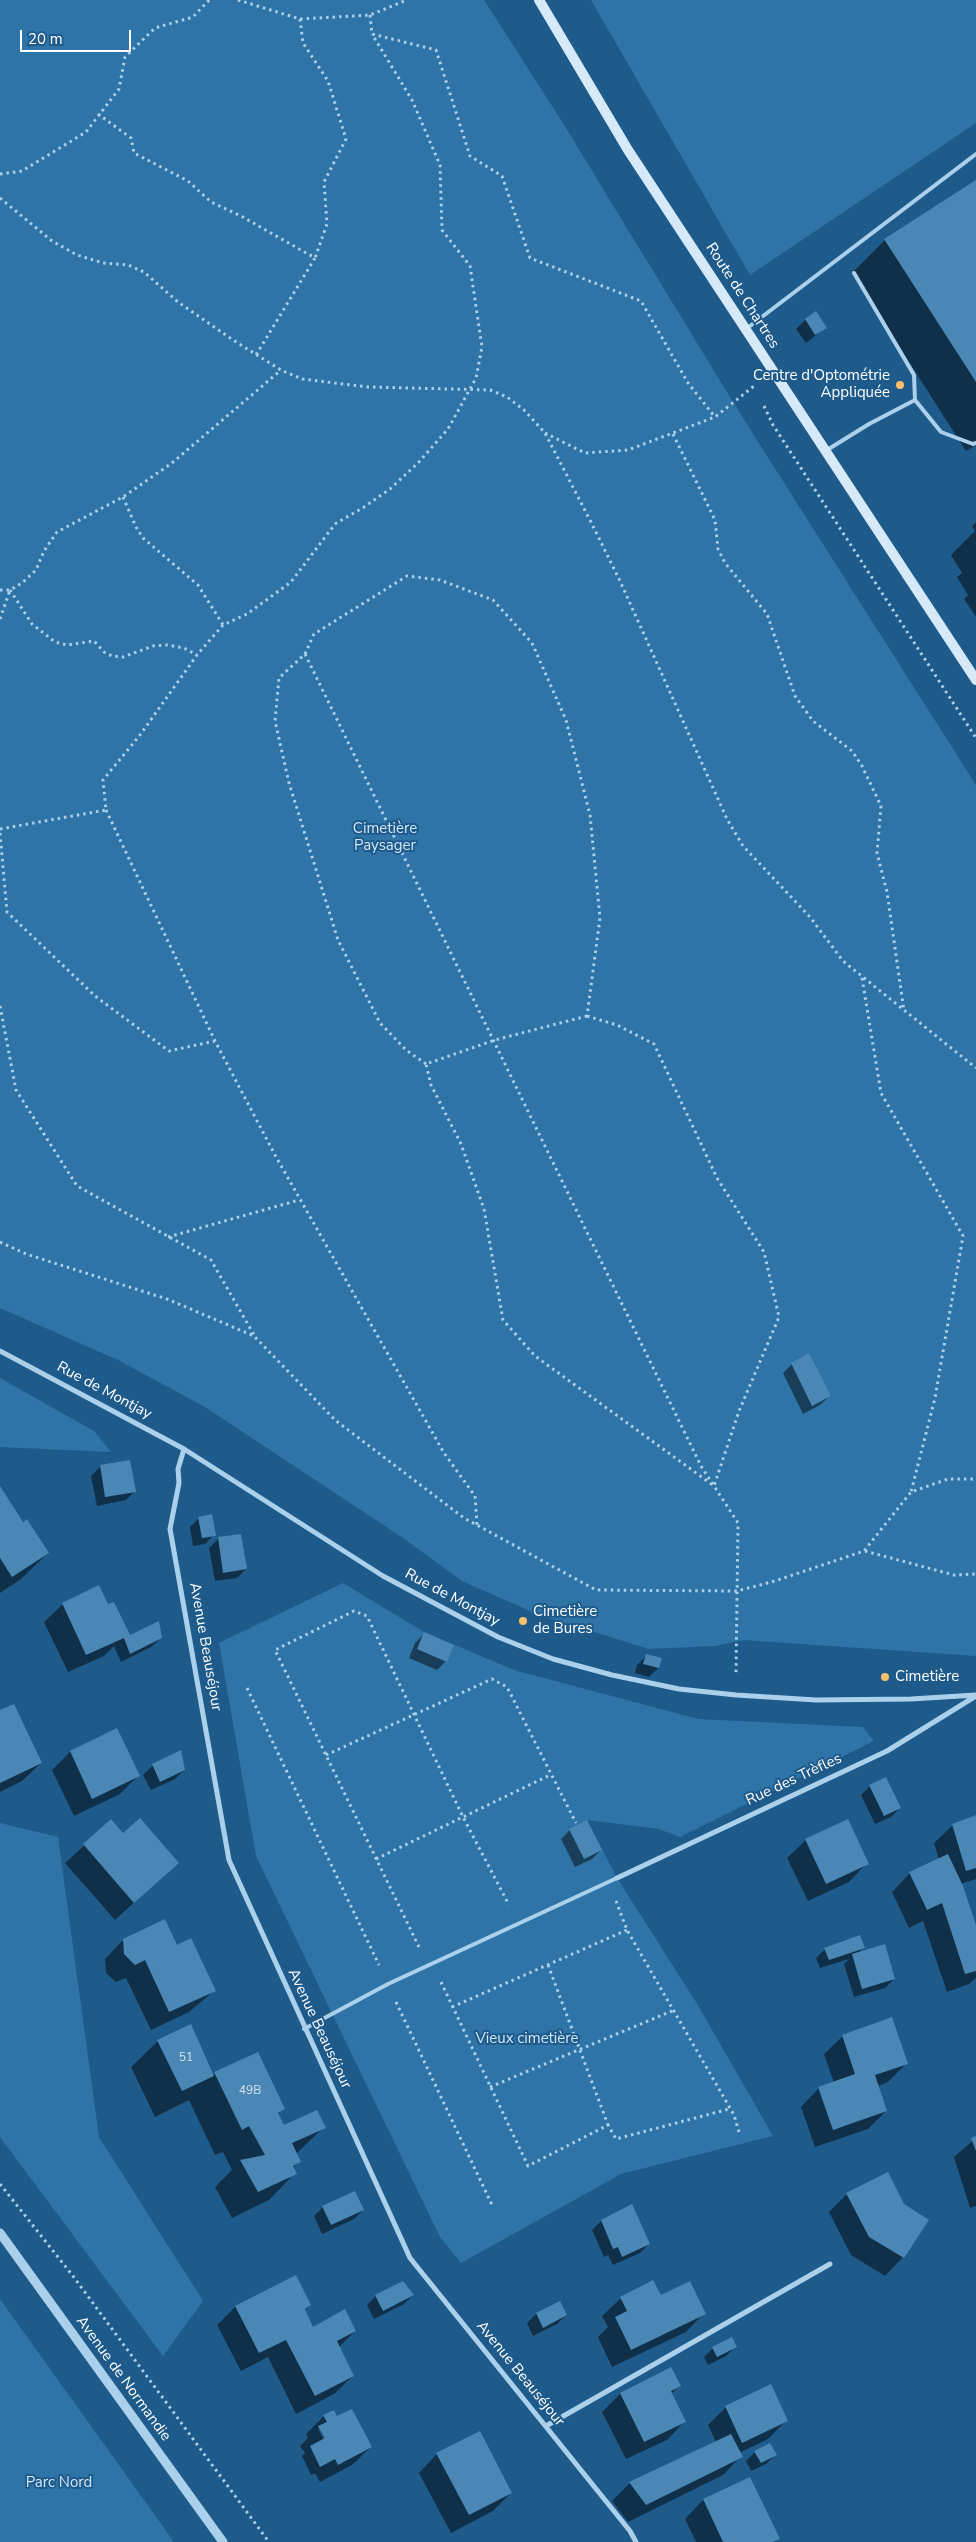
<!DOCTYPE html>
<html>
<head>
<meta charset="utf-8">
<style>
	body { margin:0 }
	#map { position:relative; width:976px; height:2542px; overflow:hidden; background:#1e5b8b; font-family:"Nunito Sans",sans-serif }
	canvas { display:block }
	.scale { position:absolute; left:20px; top:30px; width:111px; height:22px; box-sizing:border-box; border:2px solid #fff; border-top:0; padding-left:6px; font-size:15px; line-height:18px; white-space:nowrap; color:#fff; -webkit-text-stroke:4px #1e5b8b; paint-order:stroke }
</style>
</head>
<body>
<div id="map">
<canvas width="976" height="2542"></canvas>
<div class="scale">20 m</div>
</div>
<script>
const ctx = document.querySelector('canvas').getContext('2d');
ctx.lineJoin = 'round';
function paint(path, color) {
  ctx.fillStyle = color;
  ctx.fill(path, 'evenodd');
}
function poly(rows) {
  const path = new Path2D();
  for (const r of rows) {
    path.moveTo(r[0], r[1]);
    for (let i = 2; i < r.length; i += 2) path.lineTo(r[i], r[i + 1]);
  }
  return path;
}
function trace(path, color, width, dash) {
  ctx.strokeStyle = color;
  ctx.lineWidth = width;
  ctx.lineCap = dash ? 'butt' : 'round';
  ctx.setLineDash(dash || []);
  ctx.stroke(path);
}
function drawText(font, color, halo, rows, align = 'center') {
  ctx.font = font + ' "Nunito Sans",sans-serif';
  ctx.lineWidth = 4;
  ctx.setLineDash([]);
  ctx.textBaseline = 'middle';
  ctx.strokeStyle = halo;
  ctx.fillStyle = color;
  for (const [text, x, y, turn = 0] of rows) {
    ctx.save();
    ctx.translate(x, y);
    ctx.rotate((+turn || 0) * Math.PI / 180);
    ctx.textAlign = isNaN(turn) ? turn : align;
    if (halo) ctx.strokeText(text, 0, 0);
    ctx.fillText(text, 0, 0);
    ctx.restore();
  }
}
const green = poly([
	[0,0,484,0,561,120,741,415,976,785,976,1656,744,1640,715,1646,649,1649,539,1615,462,1581,403,1538,205,1407,120,1361,0,1308],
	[591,0,976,0,976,123,750,275],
	[0,1378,94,1431,111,1452,0,1447],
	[343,1583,424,1632,514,1670,698,1719,863,1727,874,1741,680,1837,659,1829,587,1820,617,1878,696,2002,773,2136,621,2174,461,2263,440,2237,256,1856,219,1643],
	[0,1823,58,1837,99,2137,203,2301,163,2356,0,2137],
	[0,2299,174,2542,0,2542]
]);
const shadow = poly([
	[976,183,976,445,966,451,852,273,885,240],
	[805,320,825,328,806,343,796,329],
	[976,522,976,617,964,599,968,595,957,577,962,573,951,555,975,531,972,526],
	[792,1364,830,1396,820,1405,803,1414,783,1373],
	[100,1467,135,1491,126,1500,97,1506,91,1476],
	[0,1488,22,1524,48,1553,21,1579,0,1593],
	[199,1518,214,1535,205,1544,193,1546,190,1527],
	[218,1539,246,1569,237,1578,215,1581,209,1548],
	[63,1604,108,1606,129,1637,161,1638,151,1647,121,1662,114,1646,104,1656,68,1672,44,1622],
	[424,1634,446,1661,437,1670,409,1658,415,1643],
	[646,1656,658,1668,649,1677,635,1673,637,1665],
	[0,1712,41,1763,22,1781,0,1792],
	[117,1730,138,1776,120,1794,74,1816,52,1770,70,1752],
	[180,1751,184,1770,175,1779,151,1790,143,1775,152,1766],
	[870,1786,900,1808,891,1817,875,1824,861,1795],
	[976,1817,976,1879,960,1884,976,1930,976,1978,969,1984,947,1992,923,1921,909,1928,892,1892,910,1873,939,1860,934,1843,953,1825],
	[111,1821,123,1835,177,1863,115,1920,65,1863],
	[570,1830,601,1850,592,1859,575,1867,561,1839],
	[806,1840,867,1863,849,1882,808,1901,787,1858],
	[123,1940,177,1947,214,1991,189,2012,151,2030,126,1978,116,1982,106,1973,105,1959],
	[863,1948,858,1953,894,1979,885,1988,854,1997,844,1964,849,1959,820,1968,816,1958,825,1949],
	[843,2036,906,2064,888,2082,878,2086,886,2111,868,2129,815,2147,801,2107,819,2088,834,2083,824,2054],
	[158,2041,213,2076,215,2073,283,2109,277,2115,283,2127,324,2127,296,2154,300,2161,293,2168,295,2173,269,2200,232,2218,215,2187,232,2170,223,2152,215,2155,189,2100,155,2117,131,2067],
	[976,2138,976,2206,970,2208,954,2157],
	[847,2194,903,2257,885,2276,851,2255,829,2212],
	[631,2205,649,2244,640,2253,613,2265,608,2255,604,2257,592,2230,601,2221],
	[323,2207,363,2210,354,2219,322,2234,314,2216],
	[295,2276,310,2305,304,2311,312,2328,355,2331,338,2348,353,2376,334,2394,296,2414,268,2357,241,2371,217,2325,235,2307],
	[413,2295,404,2304,374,2319,367,2305,376,2296],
	[660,2297,704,2313,686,2332,612,2367,598,2337,608,2327,602,2316,621,2298],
	[560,2302,566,2315,557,2324,533,2336,527,2323,536,2314],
	[735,2347,726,2356,708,2365,704,2357,713,2348],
	[679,2386,671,2394,685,2421,667,2440,626,2459,602,2412,620,2394],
	[726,2407,786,2421,768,2439,739,2453,741,2456,723,2475,628,2522,612,2501,630,2483,716,2442,708,2425],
	[324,2416,337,2418,371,2447,352,2465,320,2482,315,2473,311,2475,302,2456,305,2453,300,2446,308,2438,306,2434],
	[320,2427,327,2440,324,2440,318,2428],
	[755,2452,775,2455,766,2464,751,2471,746,2461],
	[437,2454,511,2493,493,2511,451,2533,419,2473],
	[750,2479,779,2538,775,2542,696,2542,685,2519,703,2500]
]);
const building = poly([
	[976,180,976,382,884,239],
	[816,311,827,328,815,335,805,319],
	[809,1353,831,1396,812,1406,791,1363],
	[130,1460,136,1492,105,1497,100,1465],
	[0,1486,23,1522,27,1519,49,1553,12,1577,0,1558],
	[212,1514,216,1536,202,1538,198,1517],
	[241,1534,247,1569,223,1573,218,1537],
	[99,1585,108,1604,114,1602,130,1635,159,1621,162,1638,130,1654,124,1638,86,1655,62,1603],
	[424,1632,454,1645,447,1662,417,1649],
	[646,1654,662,1658,659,1668,643,1664],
	[14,1704,42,1763,0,1783,0,1710],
	[117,1728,140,1776,92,1799,70,1751],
	[181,1750,185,1770,160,1782,152,1764],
	[886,1777,901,1808,884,1816,869,1785],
	[976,1815,976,1868,966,1871,952,1824],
	[140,1818,179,1863,134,1903,83,1844,111,1819,123,1833],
	[848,1819,869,1864,826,1884,805,1839],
	[587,1820,602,1850,584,1859,569,1829],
	[948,1854,963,1886,976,1925,976,1971,965,1974,942,1903,927,1910,909,1872],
	[165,1919,177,1945,191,1938,216,1991,169,2012,145,1960,135,1965,124,1954,123,1939],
	[860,1935,865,1948,829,1960,824,1948],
	[885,1944,895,1979,862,1989,852,1954],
	[892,2017,908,2064,875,2075,887,2111,833,2130,818,2087,855,2074,842,2035],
	[191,2024,214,2076,182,2091,157,2040],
	[258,2052,285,2109,278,2113,284,2125,317,2110,326,2128,292,2143,301,2162,293,2166,297,2174,258,2192,240,2160,265,2155,249,2126,242,2130,214,2072],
	[976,2136,976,2151,971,2138],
	[888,2172,904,2204,929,2220,904,2258,869,2237,846,2193],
	[355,2191,364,2210,331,2225,322,2206],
	[632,2204,650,2244,622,2257,618,2247,613,2249,601,2220],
	[296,2275,311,2305,305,2309,313,2327,345,2309,356,2331,337,2341,354,2376,315,2396,286,2340,259,2353,235,2306],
	[653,2280,661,2295,690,2281,706,2314,631,2350,615,2317,627,2311,620,2297],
	[403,2281,414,2295,383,2311,375,2295],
	[560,2301,567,2315,543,2328,536,2313],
	[732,2337,737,2347,717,2357,712,2347],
	[671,2367,681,2386,671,2391,686,2422,644,2442,620,2393],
	[771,2384,788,2421,742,2443,725,2406],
	[352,2409,372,2447,338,2465,335,2459,320,2467,310,2446,325,2438,318,2426,327,2422,323,2415,334,2410,337,2416],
	[480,2431,512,2493,469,2515,436,2453],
	[731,2434,743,2457,646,2505,629,2482],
	[770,2443,777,2455,761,2463,754,2451],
	[750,2477,780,2539,773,2542,723,2542,703,2499]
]);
const path = poly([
	[238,0,300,19,370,15,407,0],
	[370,15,372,34,436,50,470,156,502,176,530,258,641,301,688,383,715,417],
	[300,19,303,43,328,81,346,139,324,182,327,224,315,258],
	[98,114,131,138,134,153,188,181,211,202,241,216,315,258,256,355],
	[0,174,22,171,86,132,119,89,125,57,155,28,193,17,209,0],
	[0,198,52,241,77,255,103,263,128,265,144,272,178,302,233,340,281,370,302,379,368,387,490,390,507,397,524,410,545,433,592,524,620,581,727,819,743,846,810,917,843,961,976,1068],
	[764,406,773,425,976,738],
	[545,433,585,453,628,450,715,417,754,386],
	[673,434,715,520,718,549,725,563,767,614,795,696,813,721,852,751,862,766,881,806,877,853,887,892,904,1011],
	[123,497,136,527,143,538,198,585,223,625],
	[0,590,10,590,22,583,36,570,44,551,57,532,123,497,172,463,281,370],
	[10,590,32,624,55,642,67,645,94,641,104,652,112,656,123,657,153,646,167,645,184,648,197,655],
	[0,619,10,590],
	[305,654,701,1466,738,1523,736,1674],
	[106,810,215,1041,275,1155,444,1453,475,1496,477,1525],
	[0,829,106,810,103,780,140,735,197,655,223,625,247,614,291,582,335,524,361,509,390,489,418,463,448,429,476,378,482,347,470,266,442,230,440,165,412,100,372,34],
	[0,833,7,912,95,996,169,1051,215,1041],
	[862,978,881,1093,963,1236,935,1398,911,1492],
	[0,1006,16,1090,77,1186,211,1260,254,1335],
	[587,1016,617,1025,654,1044,717,1178,764,1252,779,1317,739,1411,714,1486,535,1356,503,1320,484,1209,461,1144,431,1085,426,1064,495,1040,587,1016],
	[426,1064,406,1050,380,1023,338,940,289,783,275,721,279,678,305,654,314,634,407,576,440,580,493,600,532,643,566,720,590,815,600,918,587,1016],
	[168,1237,299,1200],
	[0,1242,26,1254,167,1299,254,1336,335,1420,464,1518,596,1590,737,1591,775,1581,864,1551,911,1492,948,1479,976,1479],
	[865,1551,954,1575,976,1574],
	[247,1688,379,1965],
	[326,1755,492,1679,507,1687,576,1823],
	[376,1859,550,1775],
	[616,1901,627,1930,734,2115,739,2132],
	[419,1947,275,1650,354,1611,367,1616,463,1817,509,1905],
	[548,1965,608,2125],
	[441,1982,528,2166,608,2125,616,2139,729,2109],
	[396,2002,493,2207],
	[452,2007,627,1930],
	[490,2087,672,2011],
	[0,2184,73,2276,269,2542]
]);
const service = poly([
	[854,273,914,375,915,400,941,432,973,444,976,443],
	[746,329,976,154],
	[827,450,869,424,915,400],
	[304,2029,388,1984,617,1878]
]);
const minor = poly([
	[0,1351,184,1449,383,1576,498,1637,553,1659,612,1675,679,1689,736,1695,816,1700,911,1699,976,1695],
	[184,1449,178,1469,179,1483,170,1529,229,1860,410,2258,630,2531,636,2542],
	[617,1878,887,1751,976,1696],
	[546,2426,830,2264]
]);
const tertiary = poly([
	[0,2233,223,2542]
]);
const secondary = poly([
	[539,0,628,150,976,680]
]);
const markers = [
	[900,385,5,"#fbbf69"],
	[523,1621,5,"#fbbf69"],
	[885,1677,5,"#fbbf69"]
];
const numberNames = [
	["51",186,2058],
	["49B",250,2091]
];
const streetNames = [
	["Route de Chartres",742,296,57],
	["Rue de Montjay",104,1391,28],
	["Rue de Montjay",452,1598,28],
	["Avenue Beauséjour",205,1647,80],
	["Rue des Trèfles",794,1780,-25],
	["Avenue Beauséjour",319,2029,65],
	["Avenue Beauséjour",520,2374,51],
	["Avenue de Normandie",123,2379,54]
];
const poiNames = [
	["Centre d'Optométrie",890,376,"right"],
	["Appliquée",890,393,"right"],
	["Cimetière",533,1612],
	["de Bures",533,1629],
	["Cimetière",895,1677]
];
const parkNames = [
	["Cimetière",385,829],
	["Paysager",385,846],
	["Vieux cimetière",527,2039],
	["Parc Nord",59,2483]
];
paint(green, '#2e74a7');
paint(shadow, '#0007');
paint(building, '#4a87b5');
trace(path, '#aad0ec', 3, [2.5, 4]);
trace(service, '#aad0ec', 4);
trace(minor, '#aad0ec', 5);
trace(tertiary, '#aad0ec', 9);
trace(secondary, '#d6e9f9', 10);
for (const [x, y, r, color] of markers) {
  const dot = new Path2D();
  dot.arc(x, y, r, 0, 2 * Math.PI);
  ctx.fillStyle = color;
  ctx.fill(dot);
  trace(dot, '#1e5b8b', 2);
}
drawText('12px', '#d2e1ec', null, numberNames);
drawText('15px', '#fff', '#1e5b8b', streetNames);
drawText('15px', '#fff', '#1e5b8b', poiNames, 'left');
drawText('15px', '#d0e7f9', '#1e5b8b', parkNames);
</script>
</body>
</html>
